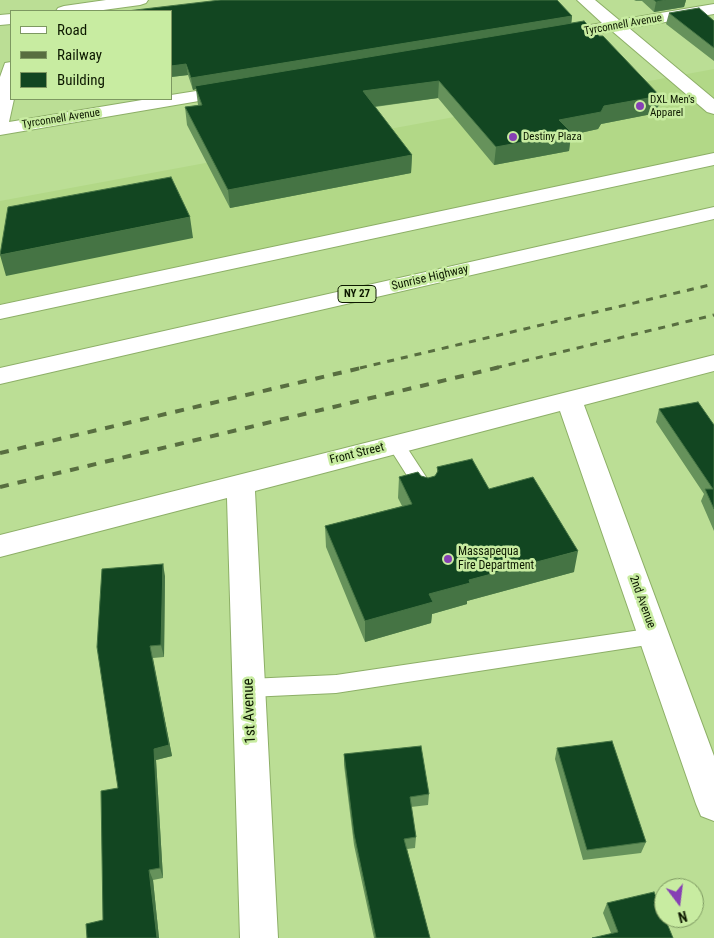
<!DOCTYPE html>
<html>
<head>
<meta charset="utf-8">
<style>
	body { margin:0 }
	#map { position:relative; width:714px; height:938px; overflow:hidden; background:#bbde95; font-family:"Roboto Condensed",sans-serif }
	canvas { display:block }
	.legend { position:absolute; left:10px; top:10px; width:162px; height:90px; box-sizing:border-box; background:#c8eca1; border:1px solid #7d9861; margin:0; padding:6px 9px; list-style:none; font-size:15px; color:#0d1900 }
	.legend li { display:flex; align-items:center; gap:10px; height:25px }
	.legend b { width:25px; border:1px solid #7d9861 }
	.north { position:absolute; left:654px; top:878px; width:50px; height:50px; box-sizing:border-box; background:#c8eca1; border:1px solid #7d9861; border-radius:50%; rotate:165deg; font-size:14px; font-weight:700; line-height:20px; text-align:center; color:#0d1900 }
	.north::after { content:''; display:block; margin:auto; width:18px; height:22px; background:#8640b4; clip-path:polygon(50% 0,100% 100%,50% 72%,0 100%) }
</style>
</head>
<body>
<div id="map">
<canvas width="714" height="938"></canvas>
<ul class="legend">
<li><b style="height:6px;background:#fff"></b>Road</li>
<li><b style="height:6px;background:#586e40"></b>Railway</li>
<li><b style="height:14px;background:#124621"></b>Building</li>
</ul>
<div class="north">N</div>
</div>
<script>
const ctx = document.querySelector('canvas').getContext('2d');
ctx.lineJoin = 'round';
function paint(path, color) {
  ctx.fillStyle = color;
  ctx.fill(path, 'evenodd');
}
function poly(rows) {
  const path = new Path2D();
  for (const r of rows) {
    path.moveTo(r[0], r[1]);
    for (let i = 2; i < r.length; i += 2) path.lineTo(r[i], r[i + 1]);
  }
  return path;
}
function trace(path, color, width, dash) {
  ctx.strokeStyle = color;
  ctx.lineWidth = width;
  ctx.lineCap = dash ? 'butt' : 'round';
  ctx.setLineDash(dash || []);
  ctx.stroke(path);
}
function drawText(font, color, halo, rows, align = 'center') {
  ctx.font = font + ' "Roboto Condensed",sans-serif';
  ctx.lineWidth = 5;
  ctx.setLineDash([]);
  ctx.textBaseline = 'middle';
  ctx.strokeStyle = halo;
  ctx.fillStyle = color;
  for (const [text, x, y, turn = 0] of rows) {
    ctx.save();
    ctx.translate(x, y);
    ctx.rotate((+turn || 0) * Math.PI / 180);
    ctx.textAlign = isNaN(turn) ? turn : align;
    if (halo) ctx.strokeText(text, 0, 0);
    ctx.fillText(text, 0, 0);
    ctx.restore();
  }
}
const built = poly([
	[714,69,714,159,0,304,0,201]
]);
const service = poly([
	[396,438,402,440,432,486,435,491,432,496,426,498,420,496,387,444,390,440,396,438],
	[654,628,661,630,664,636,661,642,654,644,336,693,249,697,242,694,239,688,242,682,249,679,336,675,654,628]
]);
const minor = poly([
	[106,0,148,0,146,3,140,5,96,11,56,11,58,8,64,6,106,0],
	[577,0,595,0,619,20,714,4,714,14,629,28,714,99,714,114,707,112,612,31,555,41,549,40,547,36,549,32,602,23,577,0],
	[11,14,11,24,0,25,0,15,11,14],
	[11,62,11,99,14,99,9,122,148,99,171,99,171,95,234,85,240,86,243,90,240,94,234,95,0,135,0,77,5,63,11,62],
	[714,355,714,371,584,405,714,756,714,821,701,816,696,804,560,411,255,491,278,938,240,938,227,498,0,557,0,535,714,355]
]);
const trunk = poly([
	[714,153,714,165,0,319,0,305,714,153],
	[714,207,714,219,0,384,0,368,714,207]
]);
const railFar1 = poly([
	[360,368,714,284],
	[495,368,714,315]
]);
const rail = poly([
	[0,453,365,367],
	[0,487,500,367]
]);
const wall = poly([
	[634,0,686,0,684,7,654,12,642,1,636,1],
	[171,11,572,16,571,24,660,96,657,113,601,124,598,129,571,135,569,151,494,165,438,98,375,107,412,155,411,173,230,208,187,125,185,107,198,105,196,89,193,90,188,75,171,77],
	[669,13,714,21,714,61,666,24],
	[659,409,714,425,714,531,701,501,704,494,656,422],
	[437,467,489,489,574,572,467,601,467,604,432,614,431,623,365,642,326,547,325,526,402,506,398,498,399,477,421,476,428,478,435,476,437,473],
	[165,576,164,657,153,658,172,756,156,760,163,878,153,880,159,938,87,938,103,920,118,788],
	[557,748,646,842,641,853,583,860,555,759],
	[344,754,429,794,428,805,411,807,416,837,415,848,407,849,430,938,374,938,354,845,344,765],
	[607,903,673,938,611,933,603,913]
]);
const shadedWall = poly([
	[666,0,686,0,684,7,654,12,656,2],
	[572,16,571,26,195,86,196,89,193,90,191,78],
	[186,64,188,75,171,77,171,66],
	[439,81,438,98,363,108,363,91],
	[660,96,657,113,601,124,598,129,571,135,569,151,494,165,496,147,559,120,604,106],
	[412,155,411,173,230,208,228,190],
	[190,217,193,238,6,276,0,255],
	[578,551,574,572,467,601,467,604,432,614,431,623,365,642,365,621,429,594,469,580],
	[163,564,165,576,164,657,161,645],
	[150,646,172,756,156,760,163,878,160,868,154,749],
	[149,870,153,880,159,938,157,938]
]);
const building = poly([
	[220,0,557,0,572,16,191,78,186,64,171,66,171,11,127,11,220,0],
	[654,0,666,0,656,2,654,0],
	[699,8,714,21,714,48,669,13,699,8],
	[584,21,599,36,603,36,660,96,604,106,601,112,559,120,572,133,496,147,439,81,363,91,412,155,228,190,185,107,202,105,195,86,584,21],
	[171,177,190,217,0,255,8,207,171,177],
	[698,402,714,425,714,509,705,489,713,489,659,409,698,402],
	[472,459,489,489,533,477,578,551,469,580,470,583,429,594,433,602,365,621,325,526,412,504,399,477,418,472,421,476,428,478,435,476,438,471,437,467,472,459],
	[163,564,161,645,150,646,169,745,154,749,160,868,149,870,157,938,87,938,86,924,103,920,101,791,118,788,97,647,102,569,163,564],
	[612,741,646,842,587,850,557,748,612,741],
	[421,746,429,794,410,797,416,837,404,839,430,938,376,938,354,834,344,754,421,746],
	[654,892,673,938,592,938,618,932,607,903,654,892]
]);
const markers = [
	[640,106,5,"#8640b4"],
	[513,137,5,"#8640b4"],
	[448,559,5,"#8640b4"]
];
const farStreetnames = [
	["Tyrconnell Avenue",623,25,-10],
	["Tyrconnell Avenue",61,119,-9]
];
const farPoinames = [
	["DXL Men's",650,100],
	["Apparel",650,113],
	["Destiny Plaza",523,137]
];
const shields = [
	[357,294,38]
];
const shieldNames = [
	["NY 27",357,294]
];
const streetNames = [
	["Sunrise Highway",430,278,-13],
	["Front Street",357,454,-14],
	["2nd Avenue",642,602,70]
];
const poiNames = [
	["Massapequa",458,552],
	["Fire Department",458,566]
];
const nearStreetnames = [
	["1st Avenue",250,711,-92]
];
paint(built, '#b2d887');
trace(service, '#8daf67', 2);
trace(minor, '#8daf67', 2);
trace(trunk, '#8daf67', 2);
paint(service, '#fff');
paint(minor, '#fff');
paint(trunk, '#fff');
trace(railFar1, '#586e40', 3, [7, 7]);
trace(rail, '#586e40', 4, [9, 9]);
paint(wall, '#66925b');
paint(shadedWall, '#457444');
paint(building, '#124621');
trace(building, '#457444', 1);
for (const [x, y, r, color] of markers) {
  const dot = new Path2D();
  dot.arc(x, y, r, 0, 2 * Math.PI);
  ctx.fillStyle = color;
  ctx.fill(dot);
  trace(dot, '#c8eca1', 2);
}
drawText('11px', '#0d1900', '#c8eca1', farStreetnames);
drawText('11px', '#0d1900', '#c8eca1', farPoinames, 'left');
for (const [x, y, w] of shields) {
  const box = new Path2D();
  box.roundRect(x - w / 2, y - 8.5, w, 17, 4);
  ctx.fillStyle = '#c8eca1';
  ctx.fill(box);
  trace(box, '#0d1900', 1);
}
drawText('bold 11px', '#0d1900', null, shieldNames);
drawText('12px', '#0d1900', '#c8eca1', streetNames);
drawText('12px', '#0d1900', '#c8eca1', poiNames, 'left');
drawText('15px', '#0d1900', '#c8eca1', nearStreetnames);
</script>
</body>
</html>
